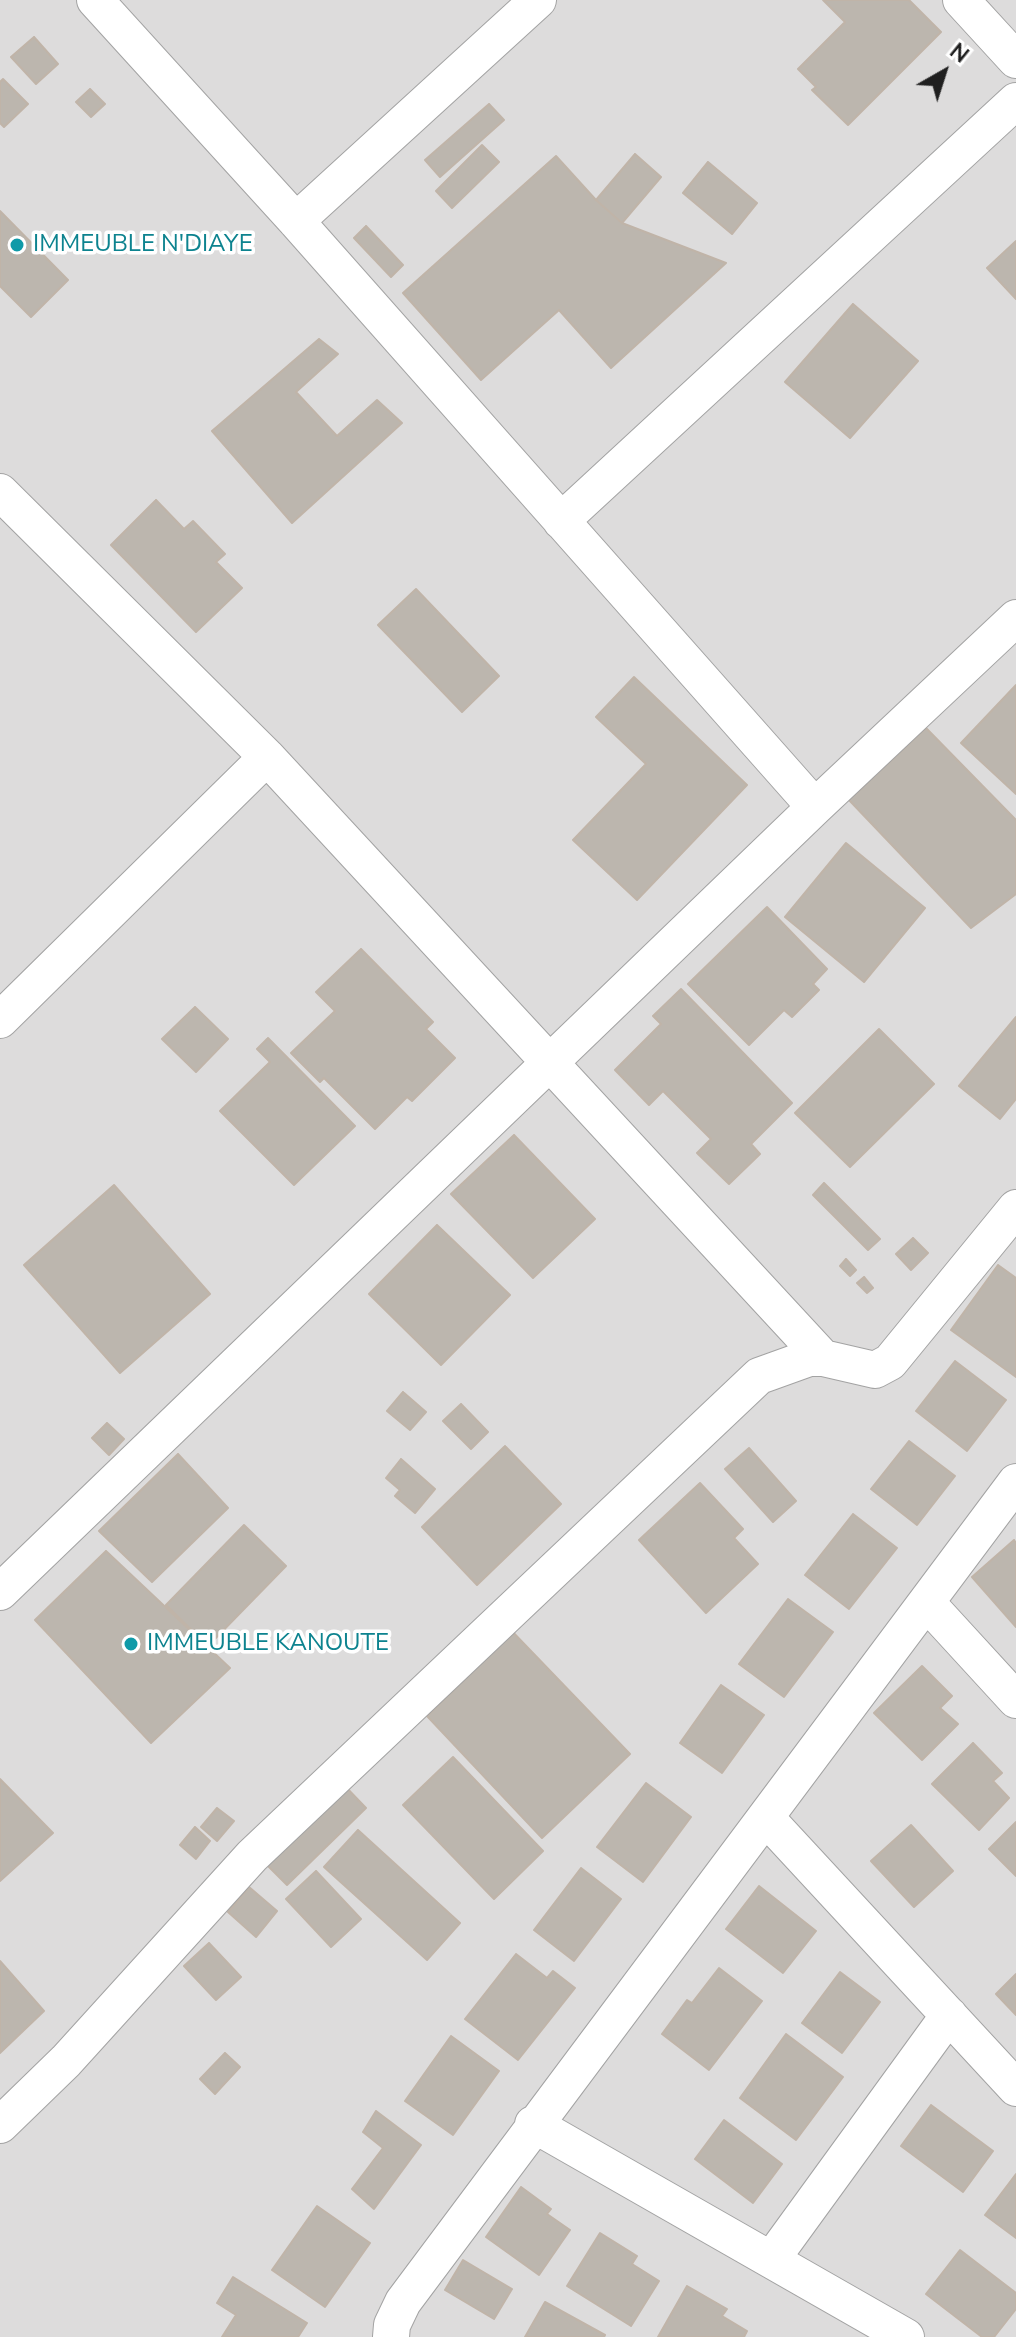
<!DOCTYPE html>
<html>
<head>
<meta charset="utf-8">
<style>
	body { margin:0 }
	#map { position:relative; width:1016px; height:2337px; overflow:hidden; background:#efede5; font-family:"Nunito Sans",sans-serif }
	canvas { display:block }
	.north { position:absolute; left:904px; top:32px; width:80px; height:80px; -webkit-text-stroke:6px #fff; paint-order:stroke; rotate:39deg; font-size:22px; font-weight:700; line-height:32px; text-align:center; color:#1f1f1f }
	.north::after { content:''; display:block; margin:auto; width:28px; height:36px; background:#1f1f1f; clip-path:polygon(50% 0,100% 100%,50% 72%,0 100%) }
</style>
</head>
<body>
<div id="map">
<canvas width="1016" height="2337"></canvas>
<div class="north">N</div>
</div>
<script>
const ctx = document.querySelector('canvas').getContext('2d');
ctx.lineJoin = 'round';
function paint(path, color) {
  ctx.fillStyle = color;
  ctx.fill(path, 'evenodd');
}
function poly(rows) {
  const path = new Path2D();
  for (const r of rows) {
    path.moveTo(r[0], r[1]);
    for (let i = 2; i < r.length; i += 2) path.lineTo(r[i], r[i + 1]);
  }
  return path;
}
function trace(path, color, width, dash) {
  ctx.strokeStyle = color;
  ctx.lineWidth = width;
  ctx.lineCap = dash ? 'butt' : 'round';
  ctx.setLineDash(dash || []);
  ctx.stroke(path);
}
function drawText(font, color, halo, rows, align = 'center') {
  ctx.font = font + ' "Nunito Sans",sans-serif';
  ctx.lineWidth = 7;
  ctx.setLineDash([]);
  ctx.textBaseline = 'middle';
  ctx.strokeStyle = halo;
  ctx.fillStyle = color;
  for (const [text, x, y, turn = 0] of rows) {
    ctx.save();
    ctx.translate(x, y);
    ctx.rotate((+turn || 0) * Math.PI / 180);
    ctx.textAlign = isNaN(turn) ? turn : align;
    if (halo) ctx.strokeText(text, 0, 0);
    ctx.fillText(text, 0, 0);
    ctx.restore();
  }
}
const residential = poly([
	[0,0,1016,0,1016,2337,0,2337]
]);
const building = poly([
	[823,0,909,0,941,32,848,125,812,90,816,87,798,69,845,22,823,0],
	[34,37,58,64,36,84,11,57,34,37],
	[3,79,28,104,4,127,0,123,0,82,3,79],
	[90,89,105,104,91,117,76,102,90,89],
	[489,104,504,120,440,177,425,160,489,104],
	[482,145,499,162,452,208,436,191,482,145],
	[635,154,661,177,622,223,596,200,635,154],
	[556,156,596,200,622,223,726,263,611,368,559,310,481,380,403,293,556,156],
	[708,162,757,203,732,234,683,193,708,162],
	[0,211,68,280,31,317,0,286,0,211],
	[366,226,403,265,391,277,354,238,366,226],
	[1016,241,1016,299,987,268,1016,241],
	[853,304,918,361,850,438,785,382,853,304],
	[319,339,338,354,296,392,337,436,377,400,402,423,292,523,212,431,319,339],
	[156,500,184,529,193,521,225,554,216,562,242,588,196,632,111,545,156,500],
	[416,589,499,676,462,712,378,625,416,589],
	[634,677,747,785,637,900,573,840,646,764,596,717,634,677],
	[1016,685,1016,794,961,743,1016,685],
	[926,728,1016,820,1016,894,971,928,849,800,926,728],
	[846,843,925,908,864,982,785,917,846,843],
	[767,907,827,969,813,984,819,990,792,1017,784,1010,749,1045,688,984,767,907],
	[361,949,433,1022,426,1029,455,1058,412,1101,407,1097,375,1129,324,1078,320,1082,291,1053,335,1011,316,992,361,949],
	[681,989,792,1103,751,1144,760,1154,729,1184,697,1153,711,1139,663,1091,649,1105,615,1070,661,1024,653,1016,681,989],
	[195,1007,228,1039,196,1072,162,1039,195,1007],
	[1016,1017,1016,1099,1000,1119,959,1086,1016,1017],
	[879,1029,934,1084,850,1167,795,1113,879,1029],
	[268,1038,355,1126,294,1185,220,1111,270,1062,257,1049,268,1038],
	[514,1135,595,1219,533,1278,451,1194,514,1135],
	[824,1183,880,1239,868,1250,813,1195,824,1183],
	[114,1185,210,1294,120,1373,24,1265,114,1185],
	[437,1225,510,1295,441,1365,369,1294,437,1225],
	[913,1238,928,1253,911,1270,896,1254,913,1238],
	[846,1259,856,1270,850,1276,840,1266,846,1259],
	[998,1265,1016,1278,1016,1377,951,1330,998,1265],
	[864,1277,873,1288,867,1293,857,1283,864,1277],
	[955,1361,1006,1400,967,1451,916,1411,955,1361],
	[403,1392,426,1412,410,1430,387,1411,403,1392],
	[461,1404,488,1432,471,1449,443,1421,461,1404],
	[107,1423,124,1439,109,1455,92,1438,107,1423],
	[909,1441,955,1476,917,1525,871,1489,909,1441],
	[505,1446,561,1504,477,1585,422,1527,505,1446],
	[749,1448,796,1501,773,1522,725,1469,749,1448],
	[178,1454,228,1508,152,1582,99,1531,178,1454],
	[401,1459,435,1489,415,1513,395,1496,400,1490,386,1478,401,1459],
	[700,1483,743,1529,734,1538,758,1564,706,1613,639,1540,700,1483],
	[853,1514,897,1548,849,1609,805,1575,853,1514],
	[244,1525,286,1566,208,1646,166,1605,244,1525],
	[1014,1540,1016,1543,1016,1627,972,1577,1014,1540],
	[106,1551,230,1668,151,1743,35,1620,106,1551],
	[788,1599,833,1632,784,1697,739,1664,788,1599],
	[506,1625,630,1754,542,1838,427,1716,495,1650,506,1625],
	[922,1666,952,1696,940,1708,958,1724,922,1760,874,1713,922,1666],
	[721,1685,764,1715,722,1773,680,1743,721,1685],
	[973,1743,1002,1773,993,1781,1009,1798,979,1830,932,1784,973,1743],
	[453,1757,543,1851,494,1899,403,1805,453,1757],
	[0,1779,53,1833,0,1881,0,1779],
	[341,1782,366,1808,287,1885,261,1859,341,1782],
	[646,1783,691,1817,643,1882,597,1847,646,1783],
	[217,1808,234,1821,217,1841,201,1827,217,1808],
	[1016,1822,1016,1876,989,1849,1016,1822],
	[911,1825,953,1871,914,1907,871,1861,911,1825],
	[195,1827,210,1841,196,1859,180,1845,195,1827],
	[358,1830,460,1923,427,1960,324,1867,358,1830],
	[581,1868,621,1899,574,1961,534,1930,581,1868],
	[316,1871,361,1919,331,1947,286,1899,316,1871],
	[759,1886,816,1931,783,1973,726,1929,759,1886],
	[249,1887,277,1911,256,1937,228,1912,249,1887],
	[209,1943,241,1977,216,2000,184,1966,209,1943],
	[516,1954,547,1978,553,1971,575,1988,518,2060,465,2019,516,1954],
	[0,1961,44,2011,0,2053,0,1961],
	[719,1968,762,2001,709,2070,662,2034,687,2000,692,2003,719,1968],
	[840,1972,880,2002,842,2053,802,2023,840,1972],
	[1016,1974,1016,2015,996,1994,1016,1974],
	[786,2034,843,2077,796,2140,740,2098,786,2034],
	[451,2036,499,2071,453,2135,405,2101,451,2036],
	[225,2053,240,2067,215,2094,200,2079,225,2053],
	[931,2105,993,2151,963,2192,901,2146,931,2105],
	[376,2111,421,2145,374,2209,352,2189,383,2148,363,2132,376,2111],
	[724,2120,782,2164,753,2203,695,2159,724,2120],
	[1016,2174,1016,2238,985,2215,1016,2174],
	[521,2187,551,2209,547,2214,570,2230,539,2275,486,2237,521,2187],
	[317,2206,370,2243,325,2307,272,2270,317,2206],
	[600,2233,637,2256,632,2264,659,2281,631,2326,567,2286,600,2233],
	[960,2250,1016,2293,1016,2309,994,2337,982,2337,926,2294,960,2250],
	[463,2260,512,2289,494,2319,445,2290,463,2260],
	[233,2277,307,2323,298,2337,222,2337,236,2315,217,2303,233,2277],
	[687,2286,727,2309,722,2316,747,2331,744,2337,658,2337,687,2286],
	[545,2302,605,2335,604,2337,525,2337,545,2302]
]);
const minor = poly([
	[95,0,296,221,815,807],
	[961,0,1016,60],
	[296,221,538,0],
	[0,492,267,757,823,1358],
	[561,521,1016,101],
	[0,1020,267,757],
	[0,1592,815,807,1016,618],
	[927,1603,1016,1700],
	[767,1819,1016,2088],
	[533,2124,906,2337],
	[0,2125,66,2061,252,1856,759,1376,809,1358,823,1358,875,1370,890,1362,1016,1208],
	[771,2260,949,2015],
	[391,2337,392,2325,403,2302,1016,1482]
]);
const markers = [
	[17,245,8,"#0f9aa8"],
	[131,1644,8,"#0f9aa8"]
];
const cultureNames = [
	["IMMEUBLE N'DIAYE",33,245],
	["IMMEUBLE KANOUTE",147,1644]
];
paint(residential, '#dddcdc');
paint(building, '#bcb6ae');
trace(building, '#c0b4a8', 2);
trace(minor, '#a3a3a3', 38);
trace(minor, '#fff', 36);
for (const [x, y, r, color] of markers) {
  const dot = new Path2D();
  dot.arc(x, y, r, 0, 2 * Math.PI);
  ctx.fillStyle = color;
  ctx.fill(dot);
  trace(dot, '#fff', 3);
}
drawText('24px', '#0d838f', '#fff', cultureNames, 'left');
</script>
</body>
</html>
